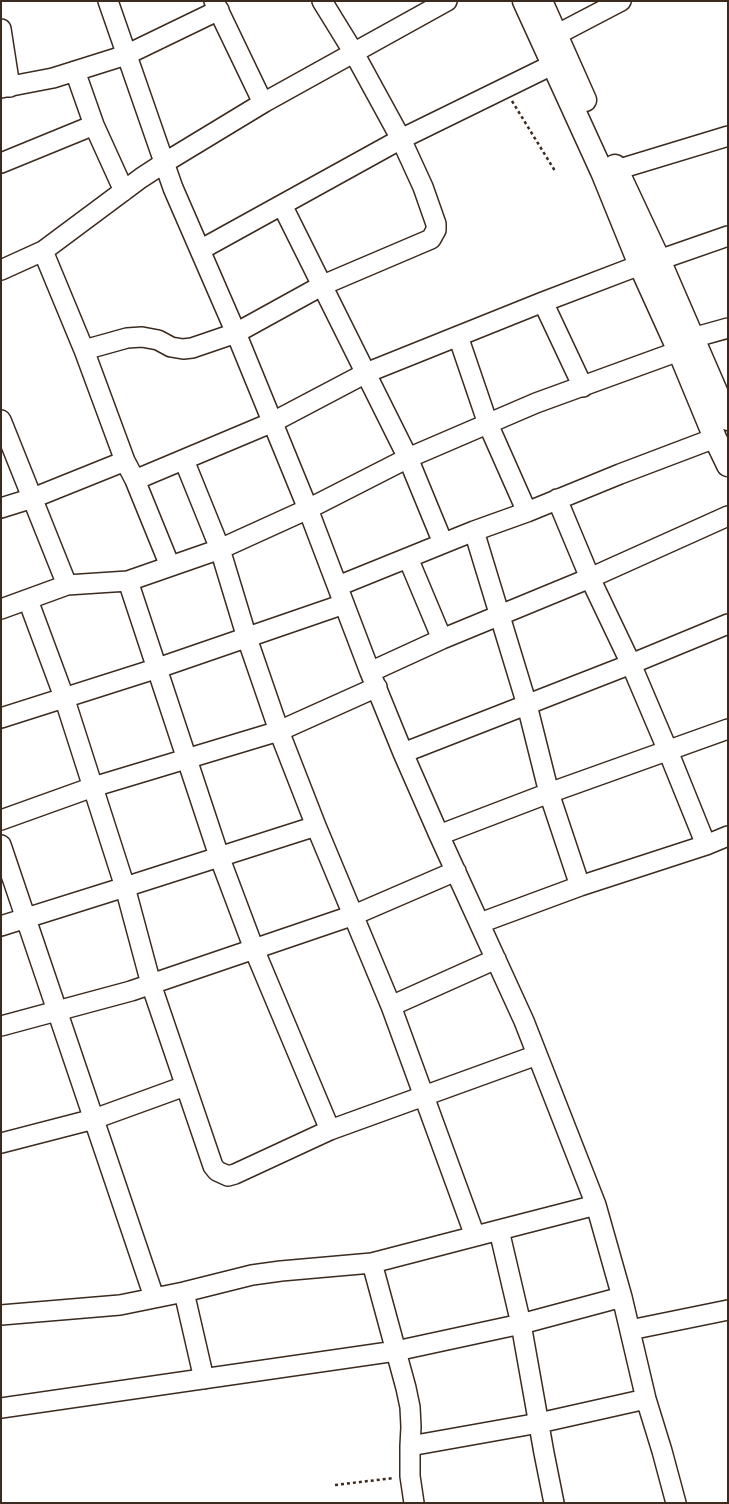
<!DOCTYPE html>
<html>
<head>
<meta charset="utf-8">
<style>
	body { margin:0 }
	#map { position:relative; width:729px; height:1504px; overflow:hidden; background:#fff; font-family:Pangolin,sans-serif }
	canvas { display:block }
	.frame { position:absolute; inset:0; border:2px solid #3b2a1e; pointer-events:none }
</style>
</head>
<body>
<div id="map">
<canvas width="729" height="1504"></canvas>
<div class="frame"></div>
</div>
<script>
const ctx = document.querySelector('canvas').getContext('2d');
ctx.lineJoin = 'round';
function poly(rows) {
  const path = new Path2D();
  for (const r of rows) {
    path.moveTo(r[0], r[1]);
    for (let i = 2; i < r.length; i += 2) path.lineTo(r[i], r[i + 1]);
  }
  return path;
}
function trace(path, color, width, dash) {
  ctx.strokeStyle = color;
  ctx.lineWidth = width;
  ctx.lineCap = dash ? 'butt' : 'round';
  ctx.setLineDash(dash || []);
  ctx.stroke(path);
}
const path = poly([
	[512,101,555,171],
	[335,1485,394,1478]
]);
const minor = poly([
	[108,1,173,188,236,333,308,509,370,672,403,753,439,835,524,1021,596,1205,622,1297,646,1399,662,1451,676,1503],
	[214,1,263,103],
	[1,29,10,87],
	[556,35,621,1],
	[75,71,94,125,124,191],
	[1,88,53,78,126,55,219,10],
	[1,163,94,125],
	[603,174,728,136],
	[282,205,408,458,443,543],
	[200,250,401,139,552,65],
	[43,251,84,350,127,338,142,337,158,340,171,347,183,349,192,348,236,333,323,285,431,239,436,230,436,224,423,187,401,139,354,53,322,1],
	[659,260,728,236],
	[1,270,43,251,141,178,164,163,263,103,447,1],
	[543,302,583,387],
	[458,336,488,424,527,512],
	[692,338,728,328],
	[84,350,125,461,135,480,170,566],
	[1,420,67,585,128,581,220,549,308,509,408,458,536,403,679,351],
	[184,460,220,549,247,638,279,731,316,826,391,1006,475,1236],
	[135,480,273,422,366,373,543,302,640,265],
	[557,499,590,578,631,664,668,751,706,845],
	[1,508,33,498,125,461],
	[474,531,527,705,549,793,580,886],
	[408,558,442,639],
	[128,581,219,856,254,949,330,1130],
	[338,586,474,531,527,512,620,474,715,438],
	[28,600,64,697,125,887,151,984,213,1166,217,1171,228,1176,235,1174,330,1130,537,1055],
	[1,609,67,585],
	[370,672,442,639,590,578,728,516],
	[1,718,158,668,344,604],
	[403,753,631,664,728,624],
	[1,820,93,787,279,731,377,687],
	[439,835,549,793,728,729],
	[1,845,154,1297],
	[480,923,580,886,706,845,728,836],
	[1,926,125,887,316,826],
	[391,1006,496,959],
	[1,1026,131,991,163,980,354,915,456,871],
	[1,1143,94,1119,185,1086],
	[372,1263,406,1388,410,1407,411,1427,410,1446],
	[184,1292,204,1379],
	[1,1315,120,1305,184,1292,252,1275,281,1271,372,1263,499,1230],
	[630,1330,728,1310],
	[1,1408,396,1351,521,1324,622,1297],
	[414,1503,410,1476,410,1446,539,1423,646,1399],
	[554,1503,544,1453,521,1324,499,1230,596,1205]
]);
const major = poly([
	[524,1,603,174,640,265,679,351,715,438,728,465],
	[541,1,585,100],
	[615,166,659,260,728,419]
]);
trace(minor, '#3b2a1e', 22);
trace(major, '#3b2a1e', 25);
trace(path, '#3b2a1e', 2.5, [3, 3]);
trace(minor, '#fff', 19);
trace(major, '#fff', 22);
</script>
</body>
</html>
